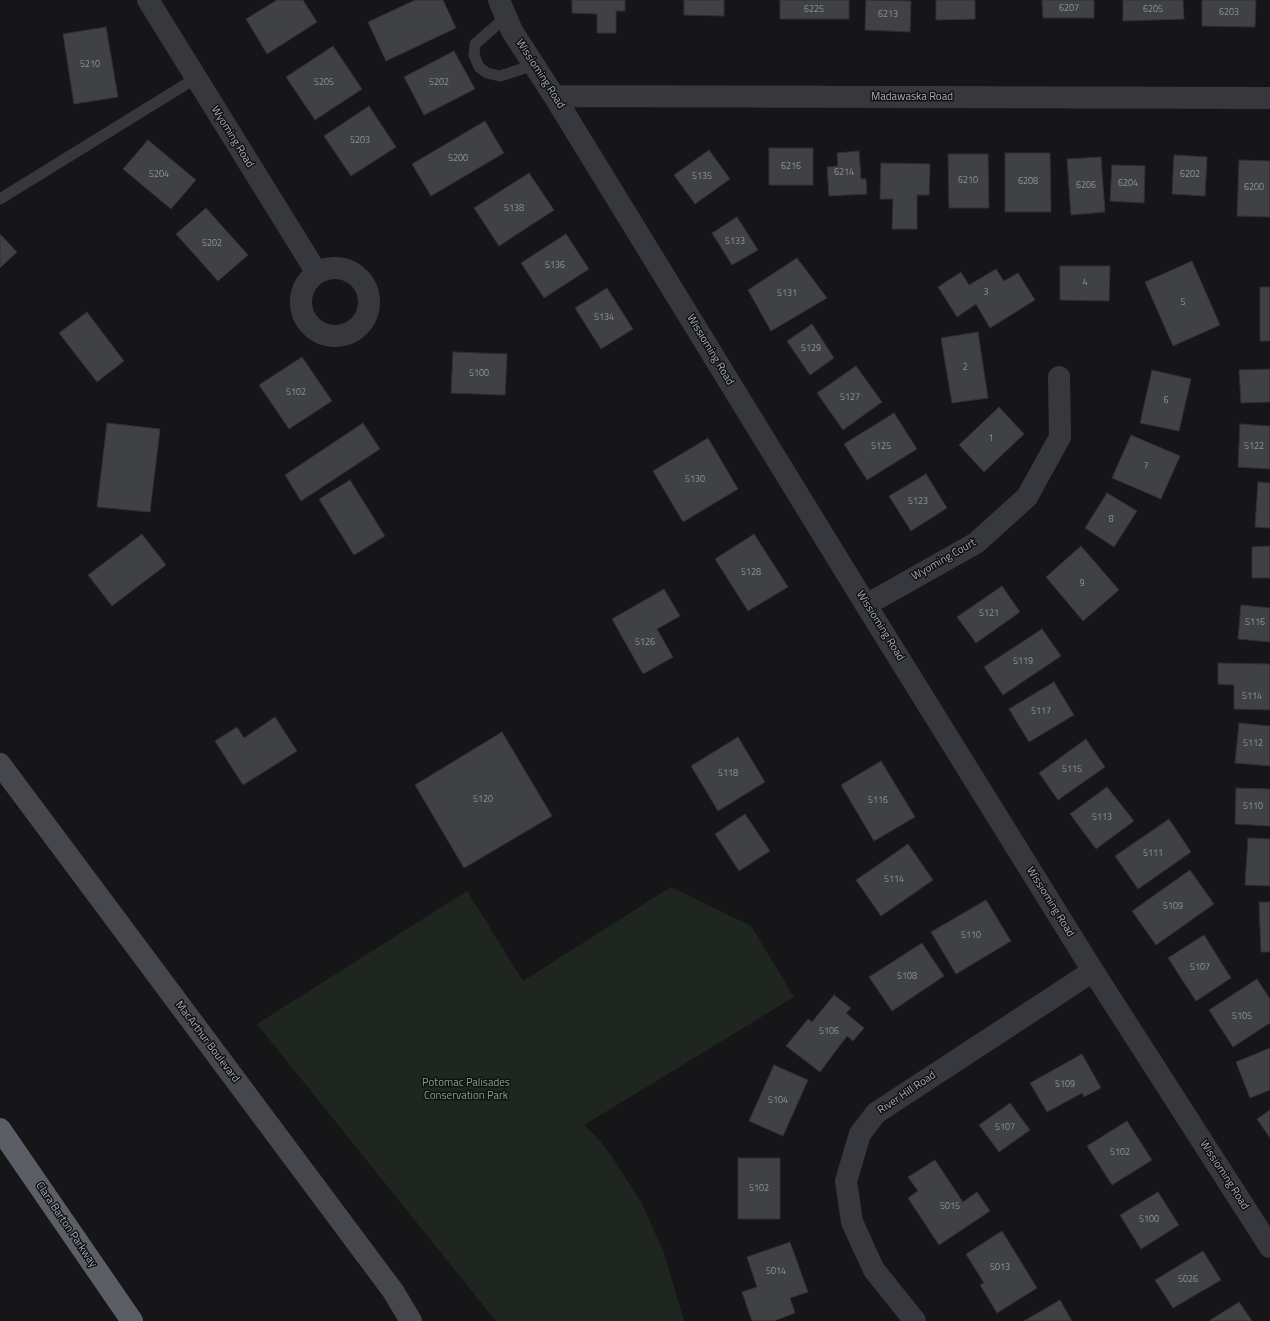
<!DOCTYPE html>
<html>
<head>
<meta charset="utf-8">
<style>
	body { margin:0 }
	canvas { display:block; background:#161618 }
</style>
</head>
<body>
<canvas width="1270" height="1321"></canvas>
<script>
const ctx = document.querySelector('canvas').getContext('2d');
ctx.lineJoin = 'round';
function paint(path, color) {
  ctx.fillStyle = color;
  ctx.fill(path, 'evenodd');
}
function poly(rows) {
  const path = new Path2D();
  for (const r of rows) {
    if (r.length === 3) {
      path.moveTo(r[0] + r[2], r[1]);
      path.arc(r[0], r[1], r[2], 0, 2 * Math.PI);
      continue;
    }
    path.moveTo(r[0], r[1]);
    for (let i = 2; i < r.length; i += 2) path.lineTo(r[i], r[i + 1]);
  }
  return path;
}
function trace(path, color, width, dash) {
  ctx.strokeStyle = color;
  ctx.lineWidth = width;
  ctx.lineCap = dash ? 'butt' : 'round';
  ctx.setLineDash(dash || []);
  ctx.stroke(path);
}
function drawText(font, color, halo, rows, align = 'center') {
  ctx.font = font + ' "Titillium Web",sans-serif';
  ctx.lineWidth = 3;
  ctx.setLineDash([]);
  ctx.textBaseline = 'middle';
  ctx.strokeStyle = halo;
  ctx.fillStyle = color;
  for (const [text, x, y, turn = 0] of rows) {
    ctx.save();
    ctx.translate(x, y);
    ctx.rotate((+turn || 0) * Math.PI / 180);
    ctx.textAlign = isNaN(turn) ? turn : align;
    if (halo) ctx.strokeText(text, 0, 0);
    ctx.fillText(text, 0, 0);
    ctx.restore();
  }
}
const green = poly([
	[671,887,751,926,794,997,584,1125,596,1136,613,1158,642,1204,664,1253,684,1321,496,1321,257,1024,467,891,523,981]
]);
const building = poly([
	[277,0,303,0,317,22,267,54,246,19,277,0],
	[415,0,443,0,456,28,386,61,368,22,415,0],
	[572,0,625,0,625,11,616,11,616,33,597,33,597,14,572,13,572,0],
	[684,0,724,0,724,16,684,15,684,0],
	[780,0,849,0,849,19,780,19,780,0],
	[866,0,911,1,910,32,865,30,866,0],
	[936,0,975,0,975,19,936,20,936,0],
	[1042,0,1094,0,1094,18,1043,18,1042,0],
	[1123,0,1183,0,1184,19,1123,21,1123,0],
	[1202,0,1256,0,1255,27,1202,26,1202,0],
	[106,27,118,97,74,104,63,34,106,27],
	[333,46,362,89,315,120,286,77,333,46],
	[454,51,475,89,424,115,404,77,454,51],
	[369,106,396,147,351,176,324,136,369,106],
	[485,121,504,153,431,196,412,164,485,121],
	[148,140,196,180,171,209,123,169,148,140],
	[769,148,813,148,813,185,769,185,769,148],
	[709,150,730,179,695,204,674,175,709,150],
	[859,151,861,179,866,179,867,194,829,196,827,167,838,166,837,153,859,151],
	[1005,153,1050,153,1051,212,1005,212,1005,153],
	[948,154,988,154,989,208,949,208,948,154],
	[1174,155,1207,157,1205,196,1172,194,1174,155],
	[1101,157,1105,212,1071,215,1067,159,1101,157],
	[1239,160,1270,161,1270,217,1237,216,1239,160],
	[881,163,930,164,929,195,917,195,917,229,892,229,893,199,880,199,881,163],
	[1112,165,1145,166,1144,203,1110,201,1112,165],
	[529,173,554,210,499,246,474,208,529,173],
	[206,208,248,255,218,281,176,234,206,208],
	[737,217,758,250,732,265,712,233,737,217],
	[0,234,17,252,0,268,0,234],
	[566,234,589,269,544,298,521,263,566,234],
	[797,258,827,298,771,331,748,290,797,258],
	[1192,261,1220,325,1173,346,1145,282,1192,261],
	[1060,266,1110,266,1109,301,1060,300,1060,266],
	[996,269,1004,281,1018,273,1035,300,990,328,976,304,957,317,938,287,961,272,969,285,996,269],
	[1260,287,1270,287,1270,341,1260,341,1260,287],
	[607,288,633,329,601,349,575,308,607,288],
	[87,312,124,361,97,382,59,333,87,312],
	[812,324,834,358,810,375,787,341,812,324],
	[978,332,988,398,952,403,941,338,978,332],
	[453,352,507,354,505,395,451,393,453,352],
	[302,357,332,401,289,429,259,385,302,357],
	[856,366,882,402,843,430,817,393,856,366],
	[1270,369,1270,402,1241,403,1239,370,1270,369],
	[1152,370,1191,379,1179,431,1140,423,1152,370],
	[999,407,1024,434,984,472,959,445,999,407],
	[894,413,917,449,867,480,844,444,894,413],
	[107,423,160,429,150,512,97,507,107,423],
	[363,423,380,449,301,501,285,475,363,423],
	[1240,424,1270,426,1270,469,1238,467,1240,424],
	[1131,435,1180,456,1161,499,1112,478,1131,435],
	[708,438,738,489,683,522,653,471,708,438],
	[926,474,947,508,911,531,889,496,926,474],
	[350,480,385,536,354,555,319,499,350,480],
	[1258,482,1270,483,1270,528,1255,527,1258,482],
	[1107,493,1137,511,1114,547,1085,528,1107,493],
	[142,534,166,565,112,606,88,575,142,534],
	[754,534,788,587,748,611,715,559,754,534],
	[1081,546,1119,590,1083,621,1046,577,1081,546],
	[1270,546,1270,578,1252,578,1252,547,1270,546],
	[1002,586,1020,612,976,643,957,617,1002,586],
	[664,589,680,616,657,629,673,657,643,674,612,619,664,589],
	[1241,605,1270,608,1270,642,1238,639,1241,605],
	[1042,629,1061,656,1003,695,984,667,1042,629],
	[1218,663,1270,664,1270,710,1234,709,1234,685,1218,684,1218,663],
	[1054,682,1074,715,1029,742,1009,709,1054,682],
	[275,717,297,751,243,785,215,741,237,727,244,738,275,717],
	[1239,723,1270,726,1270,766,1235,763,1239,723],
	[502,732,552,816,464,868,415,785,502,732],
	[738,737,765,782,718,811,691,766,738,737],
	[1086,739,1105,767,1058,800,1039,773,1086,739],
	[881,761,915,817,874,841,841,785,881,761],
	[1107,787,1134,821,1096,849,1070,814,1107,787],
	[1236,788,1270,789,1270,826,1235,824,1236,788],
	[745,814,770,851,739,871,715,834,745,814],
	[1169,819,1191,852,1138,889,1115,856,1169,819],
	[1248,838,1270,839,1270,886,1245,885,1248,838],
	[908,844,933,880,881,916,856,880,908,844],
	[1190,870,1214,904,1156,945,1132,911,1190,870],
	[986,900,1011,941,956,974,931,932,986,900],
	[1259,902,1270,902,1270,952,1261,952,1259,902],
	[1204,935,1231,978,1196,1001,1168,958,1204,935],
	[922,943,944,976,892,1011,869,977,922,943],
	[1257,979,1270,999,1270,1023,1233,1047,1209,1010,1257,979],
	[834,995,851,1008,846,1013,864,1028,853,1041,847,1036,820,1072,786,1046,808,1019,812,1022,834,995],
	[1270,1048,1270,1090,1250,1098,1236,1062,1270,1048],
	[1082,1054,1101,1088,1084,1097,1082,1093,1047,1112,1030,1083,1082,1054],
	[774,1065,808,1080,783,1136,749,1121,774,1065],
	[1010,1103,1030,1130,999,1152,979,1125,1010,1103],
	[1270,1110,1270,1138,1257,1119,1270,1110],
	[1127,1121,1152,1160,1112,1185,1087,1146,1127,1121],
	[738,1158,780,1158,780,1219,738,1219,738,1158],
	[935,1160,963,1202,977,1192,990,1211,939,1245,908,1198,918,1191,908,1177,935,1160],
	[1158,1192,1179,1225,1141,1249,1120,1215,1158,1192],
	[1002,1231,1037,1288,997,1313,980,1285,984,1283,966,1254,1002,1231],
	[790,1242,808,1292,790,1298,795,1313,774,1321,752,1321,742,1292,757,1287,747,1257,790,1242],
	[1203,1251,1221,1280,1173,1308,1155,1280,1203,1251],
	[1060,1300,1072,1321,1024,1321,1060,1300],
	[1239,1302,1252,1321,1209,1321,1239,1302]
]);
const service = poly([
	[506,17,475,44,474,55,479,67,487,73,500,76,534,65],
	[0,199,196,78]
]);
const minor = poly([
	[148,0,317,273],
	[499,0,512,31,554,96,866,605,1093,971,1270,1247],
	[554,96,1270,98],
	[335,302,34],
	[866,605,976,543,1027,497,1060,437,1059,377],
	[915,1321,874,1270,852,1222,846,1181,860,1134,876,1113,1093,971]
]);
const secondary = poly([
	[0,764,393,1291,411,1321]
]);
const trunk = poly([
	[0,1129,132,1321]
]);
const numberNames = [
	["6207",1069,9],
	["6225",814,10],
	["6205",1153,10],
	["6203",1229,13],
	["6213",888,15],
	["5210",90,65],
	["5205",324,83],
	["5202",439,83],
	["5203",360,141],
	["5200",458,159],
	["6216",791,167],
	["6214",844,173],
	["5204",159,175],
	["6202",1190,175],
	["5135",702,177],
	["6210",968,181],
	["6208",1028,182],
	["6204",1128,184],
	["6206",1086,186],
	["6200",1254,188],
	["5138",514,209],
	["5133",735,242],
	["5202",212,244],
	["5136",555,266],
	["4",1085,283],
	["3",986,293],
	["5131",787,294],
	["5",1183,303],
	["5134",604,318],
	["5129",811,349],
	["2",965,368],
	["5100",479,374],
	["5102",296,393],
	["5127",850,398],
	["6",1166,401],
	["1",991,439],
	["5125",881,447],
	["5122",1254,447],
	["7",1146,467],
	["5130",695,480],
	["5123",918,502],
	["8",1111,520],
	["5128",751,573],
	["9",1082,584],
	["5121",989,614],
	["5116",1255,623],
	["5126",645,643],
	["5119",1023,662],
	["5114",1252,697],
	["5117",1041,712],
	["5112",1253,744],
	["5115",1072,770],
	["5118",728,774],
	["5120",483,800],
	["5116",878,801],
	["5110",1253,807],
	["5113",1102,818],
	["5111",1153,854],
	["5114",894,880],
	["5109",1173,907],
	["5110",971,936],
	["5107",1200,968],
	["5108",907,977],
	["5105",1242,1017],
	["5106",829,1032],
	["5109",1065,1085],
	["5104",778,1101],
	["5107",1005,1128],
	["5102",1120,1153],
	["5102",759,1189],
	["5015",950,1207],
	["5100",1149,1220],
	["5013",1000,1268],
	["5014",776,1272],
	["5026",1188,1280]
];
const streetNames = [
	["Wissioming Road",540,74,57],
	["Madawaska Road",912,97],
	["Wyoming Road",232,137,58],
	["Wissioming Road",710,350,59],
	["Wyoming Court",944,560,-30],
	["Wissioming Road",880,626,58],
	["Wissioming Road",1050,902,58],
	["MacArthur Boulevard",207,1042,53],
	["River Hill Road",907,1093,-34],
	["Wissioming Road",1224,1175,57],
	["Clara Barton Parkway",66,1225,56]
];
const parkNames = [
	["Potomac Palisades",466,1083],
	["Conservation Park",466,1096]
];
paint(green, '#1e261f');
paint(building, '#404145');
trace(building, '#303034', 1);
trace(service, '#37383d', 11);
trace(minor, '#37383d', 22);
trace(secondary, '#45474d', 22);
trace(trunk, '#5b5e65', 22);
drawText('9px', '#8e929b', null, numberNames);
drawText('11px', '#a8adb8', '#111113', streetNames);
drawText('11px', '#7fa381', '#111113', parkNames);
</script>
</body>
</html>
